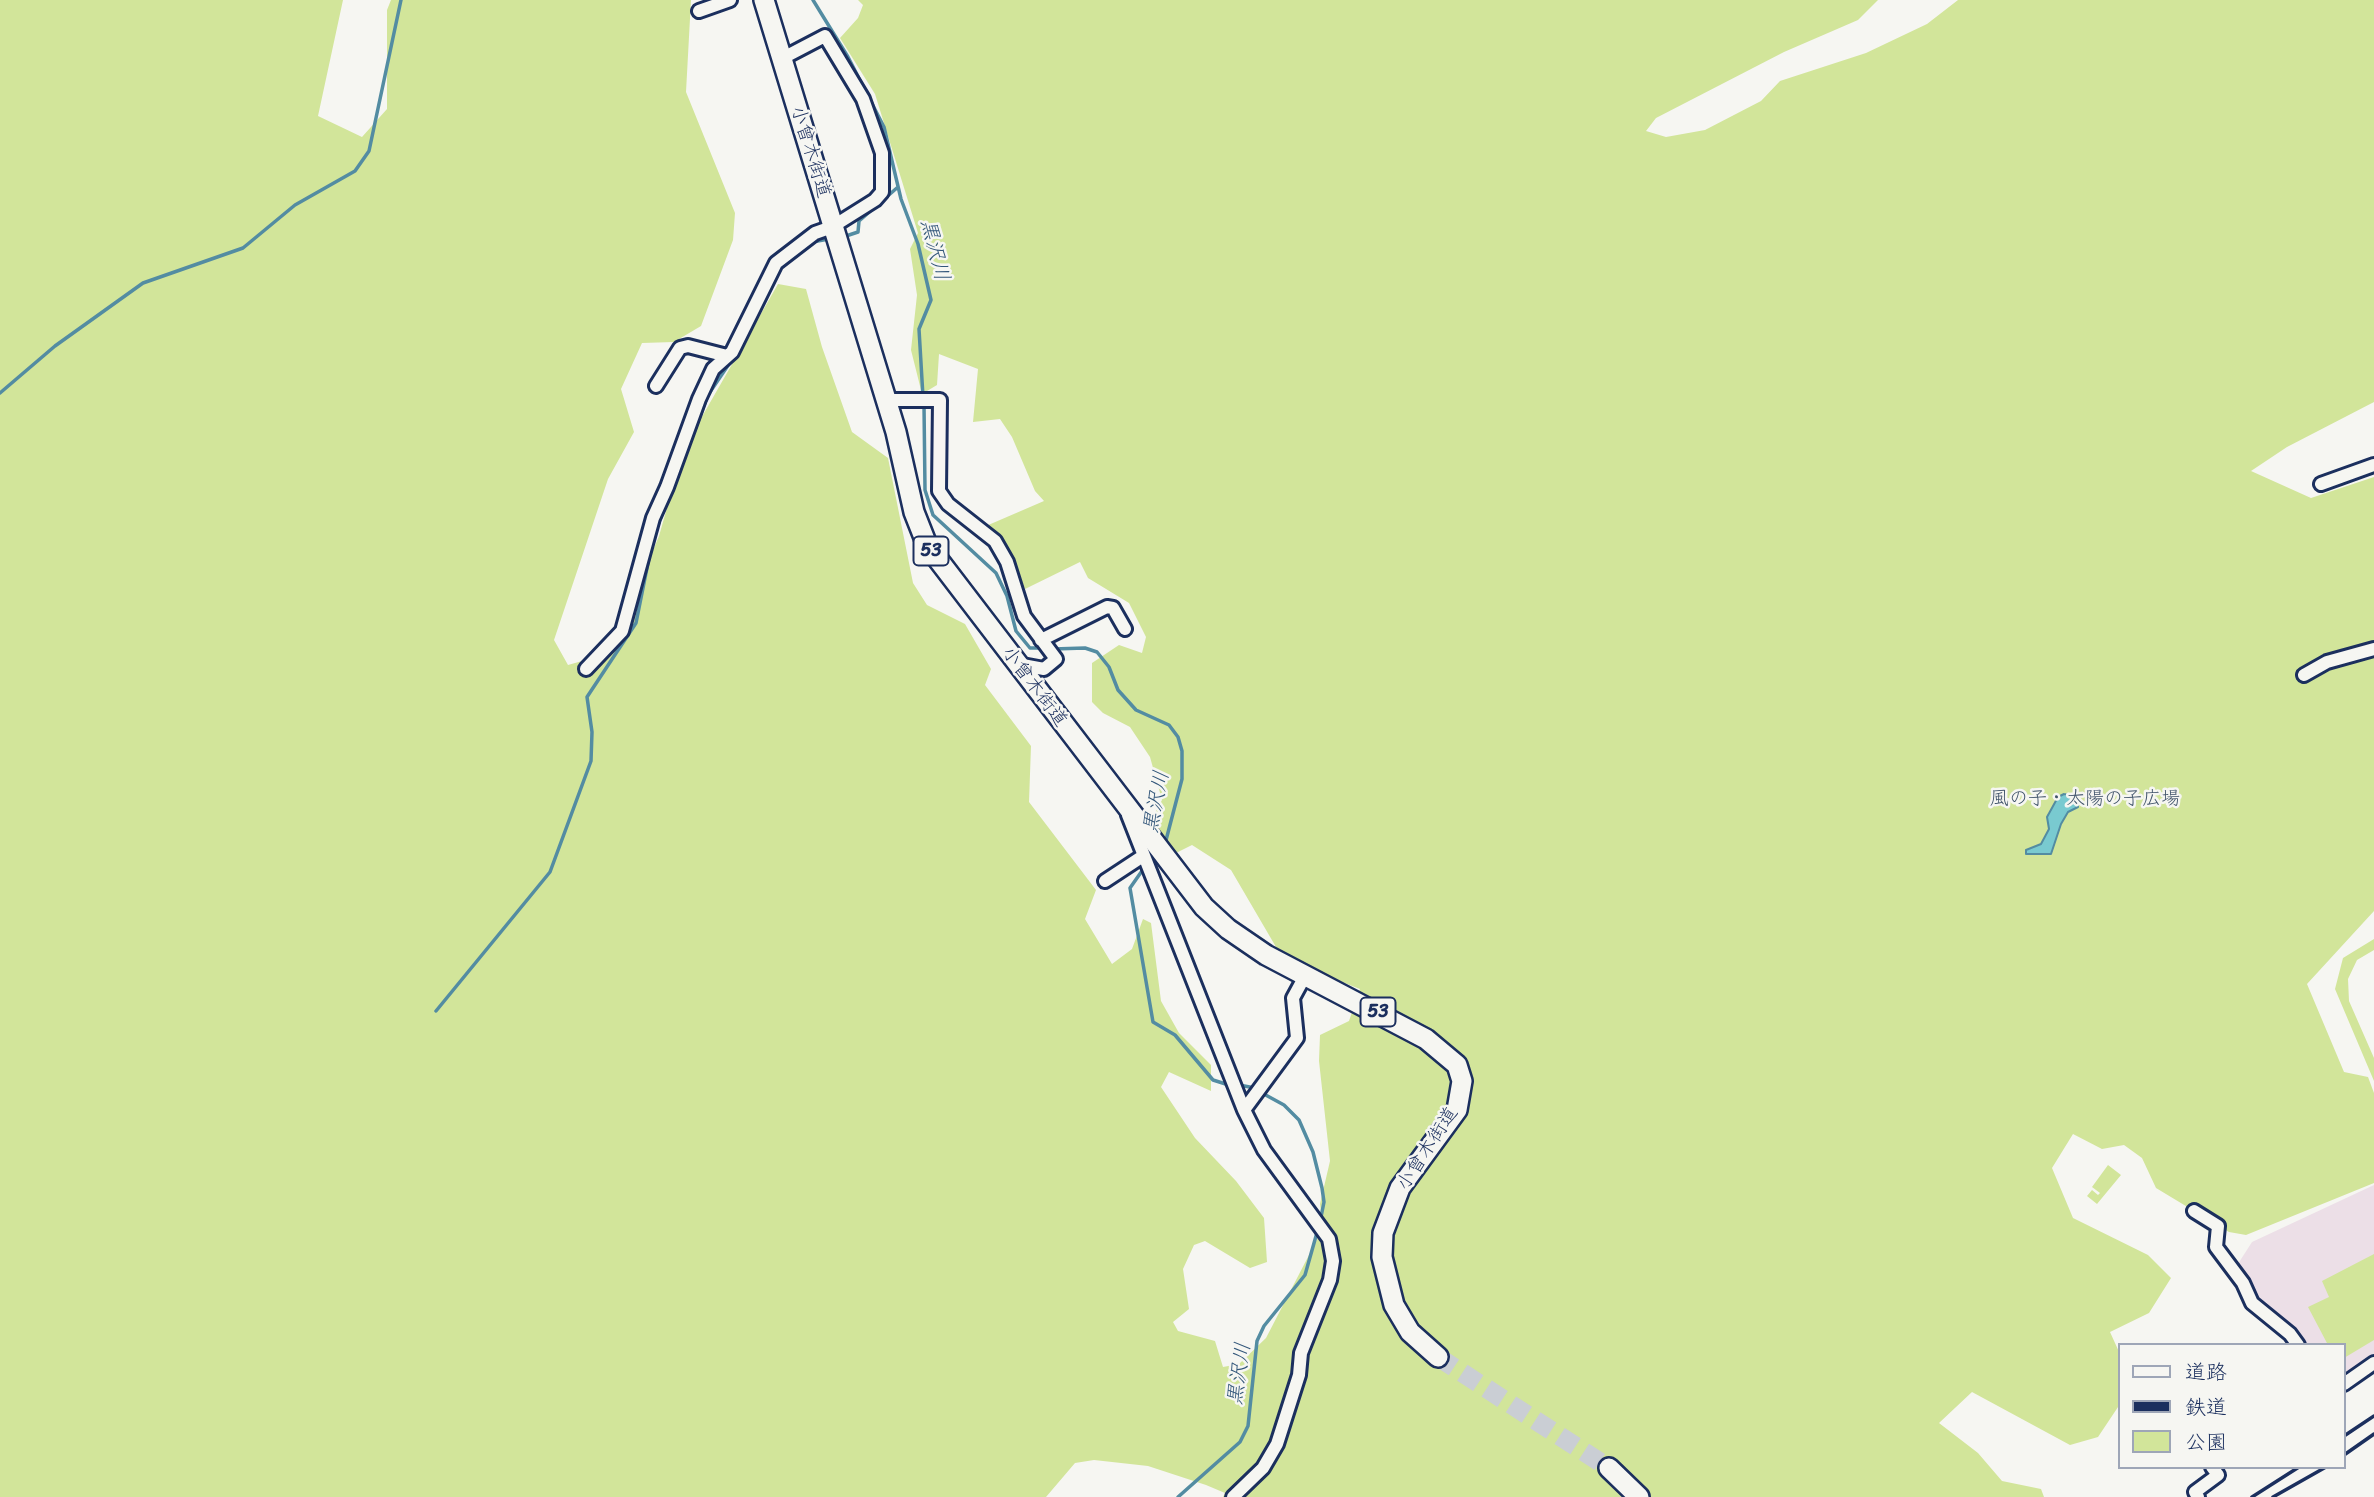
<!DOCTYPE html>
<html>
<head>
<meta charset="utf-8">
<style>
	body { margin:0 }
	#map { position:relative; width:2374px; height:1497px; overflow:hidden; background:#f6f6f2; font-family:Sriracha,"Klee One",sans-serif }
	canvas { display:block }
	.legend { position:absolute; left:2118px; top:1343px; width:228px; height:126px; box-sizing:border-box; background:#f6f6f2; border:2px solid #9ea6b7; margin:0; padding:9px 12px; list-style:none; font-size:21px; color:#1b2f5e }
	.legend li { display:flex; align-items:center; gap:14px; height:35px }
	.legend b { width:35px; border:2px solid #9ea6b7 }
</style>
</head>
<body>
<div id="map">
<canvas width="2374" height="1497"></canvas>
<ul class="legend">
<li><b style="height:9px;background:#f6f6f2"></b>道路</li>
<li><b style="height:9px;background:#1b2f5e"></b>鉄道</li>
<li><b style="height:19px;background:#d2e59a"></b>公園</li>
</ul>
</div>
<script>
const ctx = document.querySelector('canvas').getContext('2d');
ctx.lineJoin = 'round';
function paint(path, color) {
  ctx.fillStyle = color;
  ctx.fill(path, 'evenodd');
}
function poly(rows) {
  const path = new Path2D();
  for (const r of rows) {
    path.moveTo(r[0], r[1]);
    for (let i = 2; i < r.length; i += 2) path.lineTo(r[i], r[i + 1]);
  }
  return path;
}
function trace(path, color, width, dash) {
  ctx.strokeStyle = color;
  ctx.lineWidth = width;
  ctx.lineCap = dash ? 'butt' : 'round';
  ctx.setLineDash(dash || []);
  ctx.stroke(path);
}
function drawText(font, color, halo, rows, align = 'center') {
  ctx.font = font + ' Sriracha,"Klee One",sans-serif';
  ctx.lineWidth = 5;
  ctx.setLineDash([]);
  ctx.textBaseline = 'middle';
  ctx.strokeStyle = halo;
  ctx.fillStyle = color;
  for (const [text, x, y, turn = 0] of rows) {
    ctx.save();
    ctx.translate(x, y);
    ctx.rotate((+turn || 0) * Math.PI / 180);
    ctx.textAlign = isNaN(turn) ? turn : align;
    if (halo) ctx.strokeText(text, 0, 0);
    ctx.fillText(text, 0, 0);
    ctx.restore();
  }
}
const built = poly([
	[2374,1185,2374,1361,2344,1384,2344,1345,2298,1345,2252,1303,2236,1267,2252,1242]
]);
const green = poly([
	[0,0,343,0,318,116,362,137,387,109,387,10,391,0,691,0,686,92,735,213,733,240,701,326,674,342,642,343,621,389,634,432,608,479,554,640,568,665,610,653,659,536,684,448,778,284,806,289,822,347,852,432,888,458,913,583,927,605,965,624,991,669,985,685,1031,746,1029,802,1096,890,1085,919,1112,964,1132,949,1143,919,1151,923,1161,1001,1179,1033,1211,1065,1211,1091,1169,1072,1161,1087,1195,1138,1236,1181,1264,1218,1267,1262,1250,1268,1205,1241,1194,1245,1183,1269,1189,1309,1173,1322,1178,1331,1215,1341,1223,1367,1239,1364,1266,1338,1323,1228,1320,1204,1330,1161,1319,1061,1320,1035,1349,1021,1360,989,1283,959,1231,870,1192,845,1174,854,1149,824,1162,800,1150,757,1130,727,1103,713,1092,702,1092,663,1119,645,1142,653,1146,637,1129,603,1088,578,1080,562,1025,589,1012,557,986,526,1044,501,1035,491,1012,437,1000,419,973,422,978,369,939,354,937,385,922,394,911,350,917,295,910,249,918,233,875,94,840,38,858,18,863,5,858,0,1878,0,1858,20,1784,52,1656,118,1646,131,1666,137,1705,130,1761,101,1780,81,1866,53,1927,24,1958,0,2374,0,2374,402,2287,447,2251,471,2311,498,2374,477,2374,911,2307,984,2344,1072,2368,1077,2374,1093,2374,1183,2246,1235,2229,1232,2156,1188,2142,1158,2124,1145,2102,1149,2073,1134,2052,1168,2073,1218,2148,1255,2171,1278,2149,1313,2110,1332,2120,1354,2120,1404,2098,1437,2070,1445,1972,1392,1939,1423,1978,1453,2002,1481,2041,1489,2044,1497,1223,1497,1225,1493,1206,1485,1148,1466,1094,1460,1075,1463,1046,1497,0,1497],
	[2374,939,2374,950,2357,960,2348,979,2349,1001,2374,1058,2374,1081,2335,989,2343,958],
	[2108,1165,2121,1175,2097,1204,2087,1196,2092,1190,2098,1195,2100,1193,2092,1187],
	[2374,1254,2374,1340,2344,1358,2344,1345,2328,1345,2308,1307,2329,1297,2322,1281]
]);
const water = poly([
	[2064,794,2076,795,2078,807,2068,812,2061,824,2051,854,2026,854,2026,850,2041,844,2049,829,2047,817,2058,797,2064,794]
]);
const stream = poly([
	[813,0,848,57,884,127,901,199,918,244,931,300,919,329,923,397],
	[843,237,858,232,859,221,898,187],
	[812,242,829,239],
	[0,393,55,346,143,283,243,248,295,205,355,171,369,151,401,0],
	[924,405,925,490,933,515,996,573,1007,596,1016,631,1030,648,1042,648],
	[693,435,708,395,733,358],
	[655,533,666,504],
	[1053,649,1085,648,1097,652,1109,667,1118,690,1136,710,1169,725,1178,737,1182,751,1182,779,1165,844],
	[1144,868,1130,888,1153,1022,1175,1035,1213,1080,1232,1086],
	[436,1011,550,872,591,761,592,732,587,697,636,623,650,553],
	[1239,1085,1255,1088],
	[1262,1093,1284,1105,1299,1120,1313,1152,1322,1188,1324,1202,1320,1222],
	[1178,1497,1240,1442,1248,1426,1257,1341,1264,1326,1305,1275,1318,1229]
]);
const primaryTunnel = poly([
	[1438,1357,1609,1468]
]);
const minor = poly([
	[699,11,730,0],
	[656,386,680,348,688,346,727,356],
	[886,400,940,400,939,491,948,504,995,541,1007,562,1024,616,1056,659,1044,669,1017,664],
	[2321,484,2374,465],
	[1041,640,1107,607,1113,608,1125,629],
	[586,669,622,631,653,518,667,487,699,399,713,369,732,352,776,263,815,233,832,227,875,200,882,192,882,153,863,99,825,36,781,59],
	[2304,675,2327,662,2374,649],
	[1128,815,1244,1110,1264,1150,1329,1239,1333,1261,1330,1280,1301,1353,1299,1375,1277,1444,1263,1468,1233,1497],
	[1105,881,1143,856],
	[1244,1110,1297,1038,1293,998,1305,976],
	[2194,1211,2218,1226,2216,1247,2243,1283,2252,1303,2290,1334,2298,1345],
	[2344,1384,2374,1363],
	[2198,1497,2195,1492,2218,1475,2212,1467]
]);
const primary = poly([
	[764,0,896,432,914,512,927,545,1204,907,1228,929,1266,955,1426,1039,1457,1065,1462,1081,1457,1110,1400,1188,1383,1233,1382,1257,1394,1305,1410,1332,1438,1357],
	[1609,1468,1639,1497]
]);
const rail = poly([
	[2344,1436,2374,1416],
	[2344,1455,2374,1434],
	[2252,1497,2299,1467],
	[2273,1497,2326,1467]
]);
const shields = [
	[931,551,35],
	[1378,1012,35]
];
const shieldNames = [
	["53",931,551],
	["53",1378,1012]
];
const streetNames = [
	["小曾木街道",810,152,73],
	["小曾木街道",1034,687,53],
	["小曾木街道",1428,1149,-57]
];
const parkNames = [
	["風の子・太陽の子広場",2085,799]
];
const waterNames = [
	["黒沢川",934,250,76],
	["黒沢川",1157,802,-79],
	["黒沢川",1240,1374,-82]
];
paint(built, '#ecdfe7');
paint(green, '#d2e59a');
paint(water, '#79cad0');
trace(water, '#538ca2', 2);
trace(stream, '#538ca2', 3.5);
trace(primaryTunnel, '#caced4', 19, [19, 10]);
trace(minor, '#1b2f5e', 18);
trace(primary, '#1b2f5e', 24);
trace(minor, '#f6f6f2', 12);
trace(primary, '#f6f6f2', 19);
trace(rail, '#1b2f5e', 3.5);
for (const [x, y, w] of shields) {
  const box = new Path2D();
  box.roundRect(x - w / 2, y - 14.5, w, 29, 5);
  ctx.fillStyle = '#f6f6f2';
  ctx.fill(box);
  trace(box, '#1b2f5e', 2);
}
drawText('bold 18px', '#1b2f5e', null, shieldNames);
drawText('19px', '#1b2f5e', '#f6f6f2', streetNames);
drawText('19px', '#40536a', '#f6f6f2', parkNames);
drawText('italic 21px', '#32567a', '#f6f6f2', waterNames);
</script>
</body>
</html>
